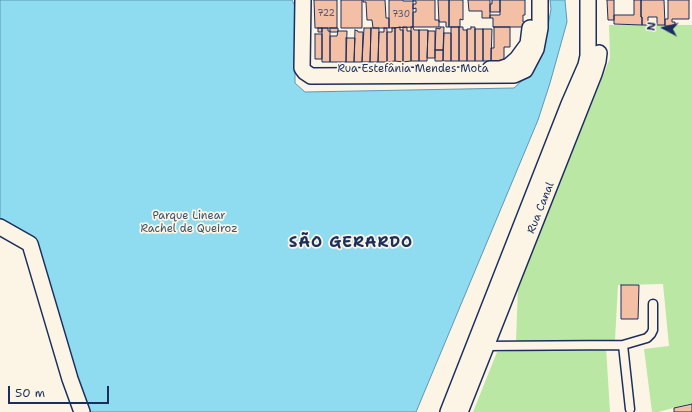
<!DOCTYPE html>
<html>
<head>
<meta charset="utf-8">
<style>
	body { margin:0 }
	#map { position:relative; width:692px; height:412px; overflow:hidden; background:#fcf5e5; font-family:"Shantell Sans",sans-serif }
	canvas { display:block }
	.north { position:absolute; left:644px; top:8px; width:40px; height:40px; -webkit-text-stroke:3px #fcf5e5; paint-order:stroke; rotate:277deg; font-size:11px; font-weight:700; line-height:16px; text-align:center; color:#1b2f5e }
	.north::after { content:''; display:block; margin:auto; width:14px; height:18px; background:#1b2f5e; clip-path:polygon(50% 0,100% 100%,50% 72%,0 100%) }
	.scale { position:absolute; left:8px; top:386px; width:101px; height:18px; box-sizing:border-box; border:2px solid #1b2f5e; border-top:0; padding-left:5px; font-size:12px; line-height:14px; white-space:nowrap; color:#1b2f5e; -webkit-text-stroke:3px #fcf5e5; paint-order:stroke }
</style>
</head>
<body>
<div id="map">
<canvas width="692" height="412"></canvas>
<div class="north">N</div>
<div class="scale">50 m</div>
</div>
<script>
const ctx = document.querySelector('canvas').getContext('2d');
ctx.lineJoin = 'round';
function paint(path, color) {
  ctx.fillStyle = color;
  ctx.fill(path, 'evenodd');
}
function poly(rows) {
  const path = new Path2D();
  for (const r of rows) {
    path.moveTo(r[0], r[1]);
    for (let i = 2; i < r.length; i += 2) path.lineTo(r[i], r[i + 1]);
  }
  return path;
}
function trace(path, color, width, dash) {
  ctx.strokeStyle = color;
  ctx.lineWidth = width;
  ctx.lineCap = dash ? 'butt' : 'round';
  ctx.setLineDash(dash || []);
  ctx.stroke(path);
}
function drawText(font, color, halo, rows, align = 'center') {
  ctx.font = font + ' "Shantell Sans",sans-serif';
  ctx.lineWidth = 3.5;
  ctx.setLineDash([]);
  ctx.textBaseline = 'middle';
  ctx.strokeStyle = halo;
  ctx.fillStyle = color;
  for (const [text, x, y, turn = 0] of rows) {
    ctx.save();
    ctx.translate(x, y);
    ctx.rotate((+turn || 0) * Math.PI / 180);
    ctx.textAlign = isNaN(turn) ? turn : align;
    if (halo) ctx.strokeText(text, 0, 0);
    ctx.fillText(text, 0, 0);
    ctx.restore();
  }
}
const green = poly([
	[609,25,692,25,692,403,658,412,652,412,644,349,669,346,663,284,618,285,615,340,516,342,518,286,610,58],
	[606,347,610,412,473,412,497,352]
]);
const water = poly([
	[0,0,292,0,295,6,295,83,305,92,514,88,528,75,545,43,551,9,550,0,565,0,567,22,550,83,538,120,416,412,88,412,79,387,37,243,0,220,0,0]
]);
const building = poly([
	[314,0,337,0,337,28,315,28,314,0],
	[341,0,362,0,362,28,341,28,341,0],
	[363,0,385,0,386,18,389,18,389,28,373,28,372,20,367,20,366,2,363,2,363,0],
	[389,0,403,0,403,1,413,1,413,27,389,28,389,0],
	[413,0,435,0,435,20,439,20,439,27,413,27,413,12,416,12,416,8,413,9,413,4,416,4,416,1,413,1,413,0],
	[438,0,449,0,449,27,446,27,446,22,439,22,438,0],
	[449,0,463,0,463,20,460,19,460,27,449,27,449,0],
	[468,0,490,0,490,18,482,18,482,11,469,11,468,0],
	[492,0,500,0,500,12,490,12,490,4,492,4,492,0],
	[500,0,525,0,525,15,523,15,523,22,525,22,525,27,493,27,493,18,490,18,490,15,500,15,500,0],
	[607,0,614,0,614,20,608,20,607,0],
	[634,0,641,0,641,17,642,17,642,25,614,24,614,15,634,15,634,0],
	[641,0,664,0,665,25,657,25,657,17,648,17,648,25,642,25,642,17,641,17,641,0],
	[668,0,689,0,689,19,672,19,672,22,675,22,675,26,665,26,665,19,668,19,668,0],
	[400,27,400,30,403,30,403,62,395,61,395,28,400,27],
	[403,27,407,27,407,31,411,31,411,61,403,62,403,27],
	[411,27,413,27,414,30,419,30,419,61,411,61,411,27],
	[440,27,444,27,443,50,435,50,436,28,440,29,440,27],
	[451,27,459,27,459,61,451,61,451,27],
	[459,27,463,27,463,30,467,30,467,61,459,61,459,27],
	[471,27,475,27,475,61,467,61,467,29,471,29,471,27],
	[494,27,510,27,510,47,504,47,504,61,491,61,491,48,494,48,494,27],
	[318,28,322,28,322,32,318,32,318,28],
	[322,28,328,28,328,31,330,31,330,62,322,62,322,28],
	[330,28,338,28,338,31,337,32,330,32,330,28],
	[364,28,371,28,370,62,362,62,364,28],
	[371,28,379,28,378,62,370,62,371,28],
	[384,28,387,28,387,62,378,62,379,32,384,32,384,28],
	[392,28,395,28,395,61,387,62,387,32,392,32,392,28],
	[475,29,483,29,483,61,475,61,475,29],
	[483,29,492,29,491,61,483,61,483,29],
	[355,30,358,31,358,32,363,32,362,62,354,62,355,30],
	[419,30,428,30,427,61,419,61,419,30],
	[338,31,347,31,346,62,330,62,330,36,337,36,338,31],
	[428,31,435,31,435,58,427,58,428,31],
	[444,33,451,33,451,61,443,61,444,33],
	[315,34,322,34,322,59,315,59,315,34],
	[346,38,355,38,354,62,346,62,346,38],
	[435,50,443,50,443,61,435,61,435,50],
	[621,285,639,285,638,319,621,319,621,285],
	[692,404,692,412,674,412,674,408,692,404]
]);
const lane = poly([
	[623,345,647,338,651,334,653,330,653,304],
	[485,346,623,345,630,409]
]);
const street = poly([
	[303,0,302,68,305,72,311,76,514,75,525,70,536,49,540,28,540,0],
	[490,69,500,69,509,66,517,59,528,44,530,28],
	[0,227,30,244,70,379,82,412],
	[448,412,569,104,586,65,588,56,588,0],
	[460,412,594,74,598,61,599,53]
]);
const numberNames = [
	["722",326,14],
	["730",401,15]
];
const streetNames = [
	["Rua Estefânia Mendes Mota",413,69],
	["Rua Canal",541,208,-68]
];
const parkNames = [
	["Parque Linear",189,216],
	["Rachel de Queiroz",189,229]
];
const districtNames = [
	["SÃO GERARDO",351,243]
];
paint(green, '#bae7a4');
paint(water, '#8fdbef');
trace(water, '#6196b5', 1);
paint(building, '#f3c0a5');
trace(building, '#1b2f5e', 1);
trace(lane, '#1b2f5e', 11);
trace(street, '#1b2f5e', 18);
trace(lane, '#fcf5e5', 8);
trace(street, '#fcf5e5', 15);
drawText('9px', '#515370', null, numberNames);
drawText('11px', '#1b2f5e', '#fcf5e5', streetNames);
drawText('11px', '#3b546c', '#fcf5e5', parkNames);
ctx.letterSpacing = '1px';
drawText('bold 15px', '#1b2f5e', '#fcf5e5', districtNames);
ctx.letterSpacing = '0px';
</script>
</body>
</html>
